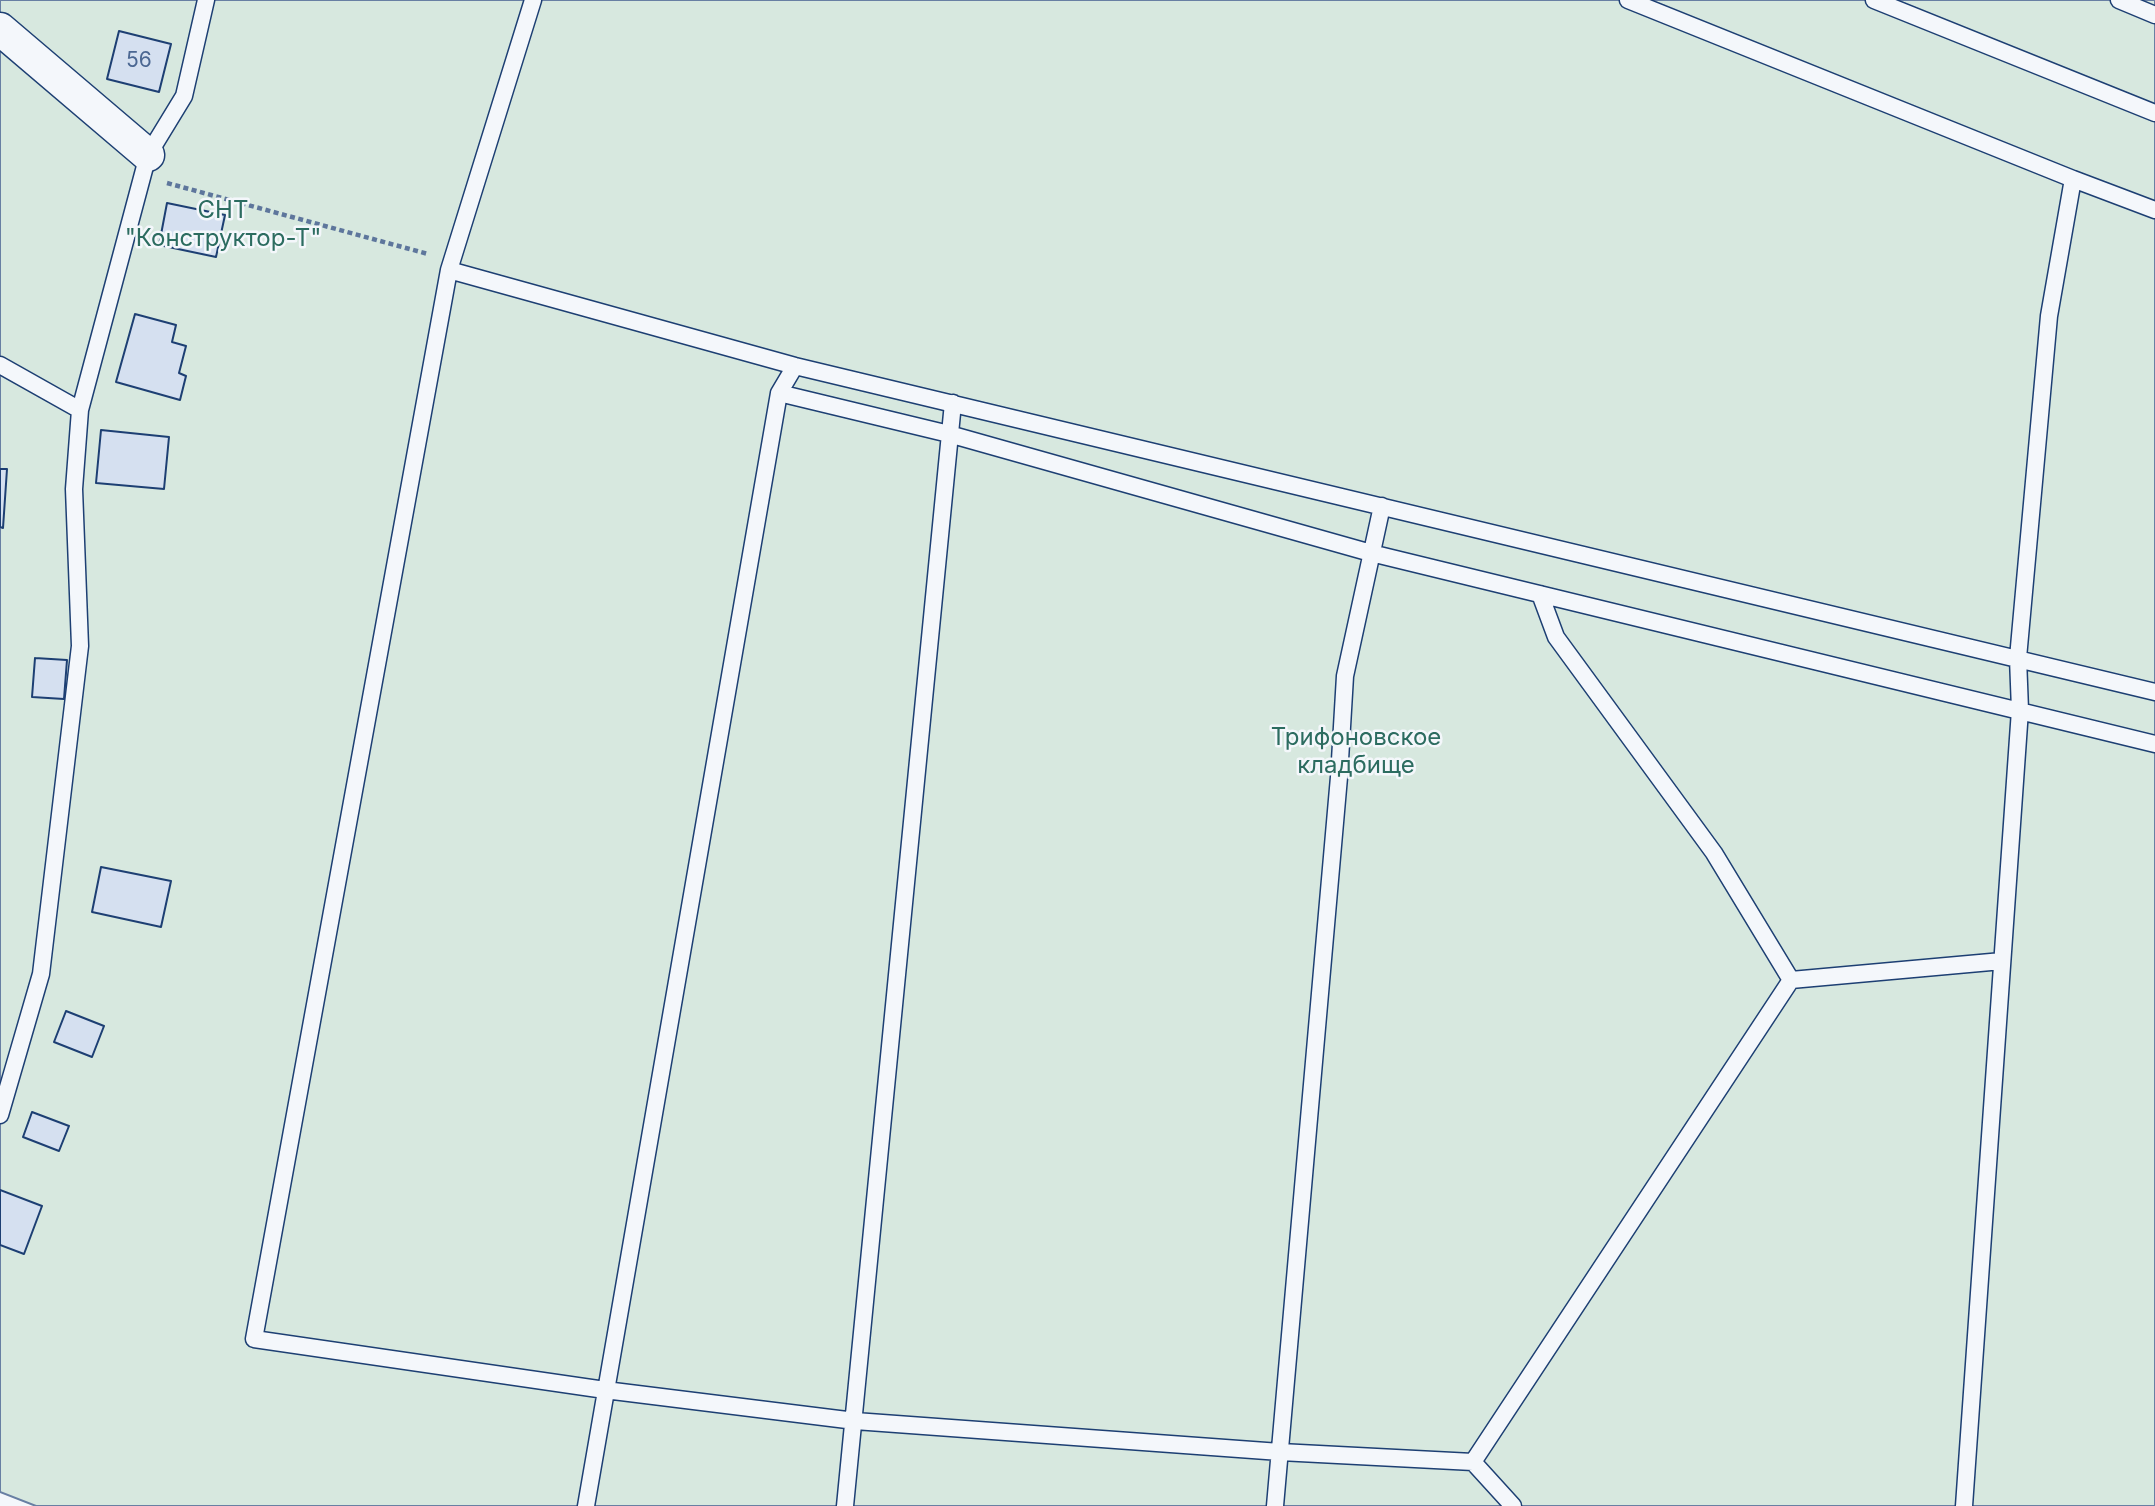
<!DOCTYPE html>
<html>
<head>
<meta charset="utf-8">
<style>
	body { margin:0 }
	canvas { display:block; background:#f4f7fb }
</style>
</head>
<body>
<canvas width="2155" height="1506"></canvas>
<script>
const ctx = document.querySelector('canvas').getContext('2d');
ctx.lineJoin = 'round';
function paint(path, color) {
  ctx.fillStyle = color;
  ctx.fill(path, 'evenodd');
}
function poly(rows) {
  const path = new Path2D();
  for (const r of rows) {
    path.moveTo(r[0], r[1]);
    for (let i = 2; i < r.length; i += 2) path.lineTo(r[i], r[i + 1]);
  }
  return path;
}
function trace(path, color, width, dash) {
  ctx.strokeStyle = color;
  ctx.lineWidth = width;
  ctx.lineCap = dash ? 'butt' : 'round';
  ctx.setLineDash(dash || []);
  ctx.stroke(path);
}
function drawText(font, color, halo, rows, align = 'center') {
  ctx.font = font + ' Inter,sans-serif';
  ctx.lineWidth = 5;
  ctx.setLineDash([]);
  ctx.textBaseline = 'middle';
  ctx.strokeStyle = halo;
  ctx.fillStyle = color;
  for (const [text, x, y, turn = 0] of rows) {
    ctx.save();
    ctx.translate(x, y);
    ctx.rotate((+turn || 0) * Math.PI / 180);
    ctx.textAlign = isNaN(turn) ? turn : align;
    if (halo) ctx.strokeText(text, 0, 0);
    ctx.fillText(text, 0, 0);
    ctx.restore();
  }
}
const green = poly([
	[0,0,2155,0,2155,1506,36,1506,0,1492,0,0]
]);
const building = poly([
	[119,31,171,44,159,92,107,79,119,31],
	[167,203,225,215,216,257,159,245,167,203],
	[135,314,176,325,172,342,186,346,179,373,186,376,180,400,116,382,135,314],
	[101,430,169,437,164,489,96,483,101,430],
	[0,469,7,469,3,528,0,527,0,469],
	[35,658,67,660,64,699,32,697,35,658],
	[101,867,171,881,161,927,92,912,101,867],
	[66,1011,104,1026,92,1057,54,1042,66,1011],
	[32,1112,69,1126,59,1151,23,1137,32,1112],
	[0,1190,42,1206,24,1254,0,1245,0,1190]
]);
const path = poly([
	[167,183,428,254]
]);
const service = poly([
	[533,0,449,270,254,1339,605,1390,855,1421,1280,1452,1473,1462,1791,980,2002,961],
	[1628,0,2073,179],
	[1874,0,2155,113],
	[2119,0,2155,15],
	[449,270,795,366,2155,692],
	[0,365,80,410],
	[779,393,949,434,1371,553,2155,744],
	[1540,594,1556,637,1714,853,1791,980],
	[0,1115,41,974,80,646,74,489,80,410,148,155,184,96,206,0],
	[1473,1462,1513,1506],
	[586,1506,779,393,795,366],
	[845,1506,953,403],
	[1275,1506,1339,777,1345,676,1382,506],
	[1964,1506,2020,710,2018,658,2049,316,2073,179,2155,210]
]);
const minor = poly([
	[0,29,148,155]
]);
const numberNames = [
	["56",139,61]
];
const parkNames = [
	["СНТ",223,211],
	["\"Конструктор-Т\"",223,239],
	["Трифоновское",1356,738],
	["кладбище",1356,766]
];
paint(green, '#d7e8df');
trace(green, '#687fa3', 2);
paint(building, '#d5e0f0');
trace(building, '#1d3f73', 2);
trace(service, '#1d3f73', 19);
trace(minor, '#1d3f73', 35);
trace(path, '#5e769c', 4.5, [5, 3.5]);
trace(service, '#f4f7fb', 16);
trace(minor, '#f4f7fb', 32);
drawText('21px', '#4b6792', null, numberNames);
drawText('24px', '#2c6c60', '#f4f7fb', parkNames);
</script>
</body>
</html>
